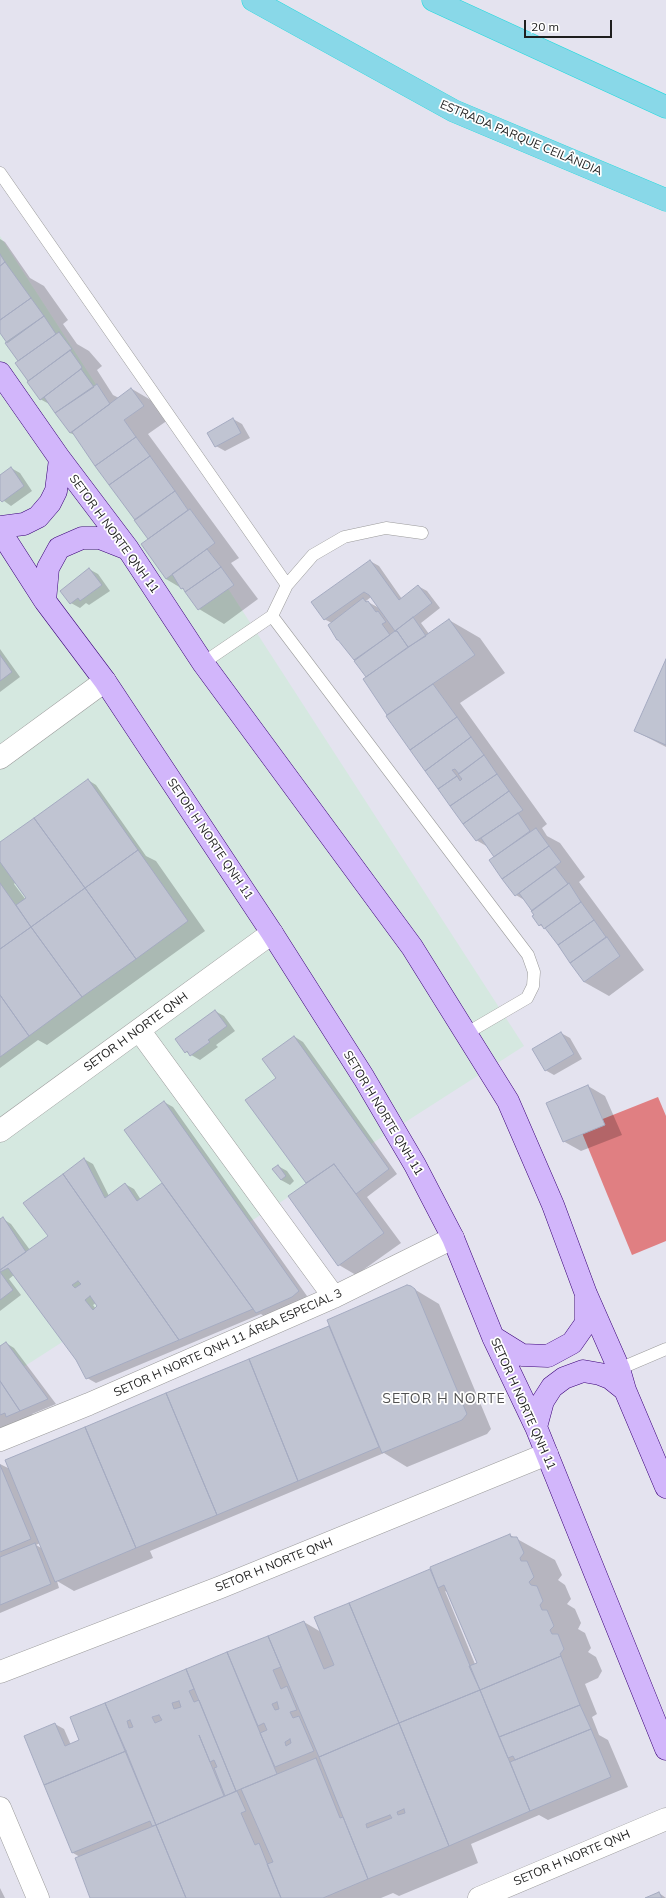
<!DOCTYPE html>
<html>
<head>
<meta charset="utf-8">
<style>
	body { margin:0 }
	#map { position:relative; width:666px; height:1898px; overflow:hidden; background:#e4e3ef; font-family:Mulish,sans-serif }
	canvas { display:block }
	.scale { position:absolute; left:524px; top:20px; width:88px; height:18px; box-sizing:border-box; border:2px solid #1e1e1e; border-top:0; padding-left:5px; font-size:12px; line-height:14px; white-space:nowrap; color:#1e1e1e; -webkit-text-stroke:3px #fff; paint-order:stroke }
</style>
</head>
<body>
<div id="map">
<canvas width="666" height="1898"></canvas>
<div class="scale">20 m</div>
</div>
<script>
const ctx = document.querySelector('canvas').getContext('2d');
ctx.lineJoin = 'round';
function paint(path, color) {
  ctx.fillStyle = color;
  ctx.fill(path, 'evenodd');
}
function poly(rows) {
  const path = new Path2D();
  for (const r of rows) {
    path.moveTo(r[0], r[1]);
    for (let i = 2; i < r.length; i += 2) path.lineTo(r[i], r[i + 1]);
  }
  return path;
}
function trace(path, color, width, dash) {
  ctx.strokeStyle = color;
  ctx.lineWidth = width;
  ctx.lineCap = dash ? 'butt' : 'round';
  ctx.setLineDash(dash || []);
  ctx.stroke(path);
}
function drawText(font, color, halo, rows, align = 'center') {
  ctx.font = font + ' Mulish,sans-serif';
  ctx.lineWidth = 3.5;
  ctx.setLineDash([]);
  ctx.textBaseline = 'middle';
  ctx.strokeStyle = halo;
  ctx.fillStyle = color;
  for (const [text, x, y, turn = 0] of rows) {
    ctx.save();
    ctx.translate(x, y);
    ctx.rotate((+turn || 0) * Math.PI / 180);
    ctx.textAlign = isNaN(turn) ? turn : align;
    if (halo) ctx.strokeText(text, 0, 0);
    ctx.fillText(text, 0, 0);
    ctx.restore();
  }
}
const industrial = poly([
	[0,236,524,1046,0,1382]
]);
const pitch = poly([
	[658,1097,666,1116,666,1241,632,1255,580,1128]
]);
const shadow = poly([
	[0,239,5,242,30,278,44,286,68,320,63,324,77,344,89,351,102,366,97,370,113,395,119,398,132,389,156,403,168,420,148,434,239,558,231,563,258,599,224,624,199,609,186,591,166,579,149,540,75,435,70,433,51,405,40,399,16,363,19,361,0,331],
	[233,419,242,424,250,438,225,451,216,446],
	[11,468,20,473,32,491,11,506,0,498,0,476],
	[370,561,379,566,402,599,418,586,427,591,440,608,421,623,429,634,449,620,480,638,505,673,460,703,547,824,542,828,547,836,560,843,585,877,579,882,644,970,609,996,584,982,547,929,539,925,526,901,516,895,495,857,488,847,476,840,388,714,368,677,331,630,332,623,324,619],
	[371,597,381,609,366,601],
	[89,569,98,574,110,591,89,605,86,603,80,608,71,603,62,591],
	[0,649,20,677,0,692],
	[666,661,666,747,635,731],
	[88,780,96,785,146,856,156,861,205,931,47,1045,38,1040,0,1068,0,843],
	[16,882,28,899,26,900,14,884],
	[215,1011,224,1016,235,1031,216,1045,218,1047,200,1060,186,1052],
	[561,1033,570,1038,582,1059,554,1075,545,1070],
	[295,1037,303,1042,397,1174,367,1197,401,1243,356,1275,339,1265,306,1182,277,1078],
	[588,1086,605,1096,622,1135,581,1151,563,1141],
	[164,1102,173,1107,307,1296,301,1302,265,1317,261,1314,96,1383,87,1378,77,1360,15,1274,9,1279,21,1295,0,1311,0,1221,3,1219,11,1224,30,1250,50,1236,84,1159,93,1164,109,1196,125,1184,134,1189,141,1200,164,1184],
	[96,1303,99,1306,96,1309,93,1305],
	[278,1166,287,1171,294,1181,290,1185,281,1180],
	[409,1286,439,1304,491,1429,487,1434,407,1467,384,1453,150,1551,153,1558,74,1591,57,1581,59,1588,0,1613,0,1464,10,1469,6,1460,330,1326],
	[40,1543,43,1549,36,1545],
	[6,1343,14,1348,56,1404,32,1414,37,1421,0,1432,0,1347],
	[510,1535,555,1560,562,1575,558,1580,565,1585,571,1599,567,1604,575,1609,581,1623,578,1629,585,1633,591,1648,588,1652,596,1657,602,1671,598,1678,585,1684,597,1714,592,1717,599,1735,608,1740,628,1787,548,1820,539,1815,471,1844,478,1863,399,1896,393,1893,381,1898,91,1898,80,1857,73,1853,26,1737,55,1724,64,1729,71,1745,80,1741,71,1718,304,1622,321,1632,430,1570,432,1572],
	[445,1591,449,1593,478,1663,475,1664],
	[0,1888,5,1898,0,1898],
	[659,1893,666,1898,648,1898]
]);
const building = poly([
	[0,254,5,262,0,266,0,254],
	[5,262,31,298,0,320,0,266,5,262],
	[31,298,44,316,7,343,0,333,0,320,31,298],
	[44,316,56,334,18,361,5,343,44,316],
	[59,332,72,349,28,381,15,363,59,332],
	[70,350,82,367,81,369,40,400,27,382,70,350],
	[81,369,94,387,55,413,44,397,81,369],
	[97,384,110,404,70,433,55,413,97,384],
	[131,388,144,406,124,420,136,437,95,466,72,432,131,388],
	[233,418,241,433,215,447,207,433,233,418],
	[136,437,150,456,109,485,95,466,136,437],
	[150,456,175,491,135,520,109,485,150,456],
	[11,467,24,486,2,502,0,500,0,475,11,467],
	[175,491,188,510,148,539,134,520,175,491],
	[190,509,215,543,166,579,141,544,190,509],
	[207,549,221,567,185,592,183,588,181,589,172,574,207,549],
	[370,560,399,600,418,585,432,603,395,631,369,595,364,592,324,620,311,602,370,560],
	[221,567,234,585,198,610,185,592,221,567],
	[89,568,102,585,80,601,78,598,70,604,60,591,89,568],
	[363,598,366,602,368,601,376,612,378,611,386,622,382,624,390,635,354,660,338,640,337,640,328,625,363,598],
	[413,617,426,636,408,647,397,631,395,631,413,617],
	[449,619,475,655,387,715,363,679,449,619],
	[395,631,397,631,408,647,366,677,354,661,395,631],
	[0,655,12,672,0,681,0,655],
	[666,659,666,745,634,731,666,659],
	[433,684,457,717,410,750,386,716,433,684],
	[457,717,471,737,425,771,410,750,457,717],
	[471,737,484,755,459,774,455,769,452,770,457,776,438,789,425,771,471,737],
	[484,755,497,774,450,806,438,789,457,776,460,781,462,779,458,774,484,755],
	[497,774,509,791,463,824,450,806,497,774],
	[88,779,138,850,85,888,34,818,88,779],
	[509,791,523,810,476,841,463,824,509,791],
	[518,813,530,831,494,857,481,838,518,813],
	[34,818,85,888,31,927,16,905,26,898,0,862,0,842,34,818],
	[536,828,549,846,502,879,489,860,536,828],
	[549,846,561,862,515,896,502,879,549,846],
	[138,850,188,921,136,959,85,888,138,850],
	[555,867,568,884,532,911,519,893,555,867],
	[0,883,31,927,0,949,0,883],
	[569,883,581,902,544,929,541,924,539,926,532,916,534,915,531,911,569,883],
	[85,888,136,959,82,997,31,927,85,888],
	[581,902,594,920,558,945,545,928,581,902],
	[594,920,606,937,570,963,558,945,594,920],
	[31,927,82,997,29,1036,0,995,0,949,31,927],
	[607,937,620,956,584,982,570,963,607,937],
	[0,995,29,1036,0,1057,0,995],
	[215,1010,227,1026,208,1040,210,1042,190,1056,187,1051,185,1053,175,1039,215,1010],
	[561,1032,574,1054,545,1071,532,1049,561,1032],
	[294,1036,389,1169,356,1194,334,1164,306,1183,245,1100,276,1078,262,1059,294,1036],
	[588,1085,605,1125,563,1142,546,1103,588,1085],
	[164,1101,299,1291,292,1297,256,1313,124,1130,164,1101],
	[84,1158,105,1198,125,1183,137,1201,162,1183,253,1309,179,1340,63,1174,84,1158],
	[334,1164,384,1233,338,1266,288,1196,334,1164],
	[278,1165,286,1176,281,1180,272,1169,278,1165],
	[63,1174,179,1340,86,1379,76,1360,8,1268,0,1272,0,1270,48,1236,23,1203,63,1174],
	[78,1281,81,1284,75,1288,72,1285,78,1281],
	[90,1296,97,1306,93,1310,85,1300,90,1296],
	[3,1217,26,1252,0,1270,0,1219,3,1217],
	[0,1272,13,1290,0,1300,0,1272],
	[407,1285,411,1286,415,1289,467,1414,462,1420,382,1453,327,1320,407,1285],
	[329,1326,379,1447,298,1481,249,1359,329,1326],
	[6,1342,46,1396,48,1399,20,1411,0,1381,0,1346,6,1342],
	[249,1359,298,1481,217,1515,166,1393,249,1359],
	[0,1381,20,1411,6,1417,5,1413,0,1415,0,1381],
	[166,1393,217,1515,136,1548,85,1427,166,1393],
	[85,1427,136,1548,55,1582,5,1460,85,1427],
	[0,1465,31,1539,0,1552,0,1465],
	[510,1534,511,1537,517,1537,524,1553,520,1558,521,1561,527,1561,534,1577,529,1582,531,1585,537,1586,543,1601,540,1605,542,1610,547,1610,554,1626,550,1630,552,1634,558,1634,564,1649,560,1654,561,1656,480,1690,469,1666,477,1663,444,1585,438,1588,430,1567,510,1534],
	[35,1543,51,1584,0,1605,0,1557,35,1543],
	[430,1569,480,1690,399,1723,349,1603,430,1569],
	[349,1603,399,1723,319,1757,268,1636,304,1621,324,1669,334,1665,314,1617,349,1603],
	[268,1636,281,1667,273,1670,281,1689,287,1686,297,1710,290,1712,293,1718,299,1716,314,1751,275,1767,260,1733,267,1730,264,1723,258,1726,227,1652,268,1636],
	[277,1702,279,1709,275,1710,272,1704,277,1702],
	[290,1739,291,1743,286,1746,285,1742,290,1739],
	[227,1652,277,1774,236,1791,186,1669,227,1652],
	[561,1656,580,1705,499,1737,480,1690,561,1656],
	[186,1669,194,1689,189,1691,194,1702,199,1700,236,1791,225,1796,214,1768,217,1767,214,1760,210,1762,199,1735,224,1796,156,1825,105,1703,186,1669],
	[179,1701,181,1707,174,1709,172,1703,179,1701],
	[159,1715,162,1720,155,1723,152,1717,159,1715],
	[130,1720,133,1727,129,1728,127,1721,130,1720],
	[480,1690,530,1811,449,1846,399,1723,480,1690],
	[105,1703,126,1751,44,1785,24,1736,55,1723,65,1746,79,1740,70,1717,105,1703],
	[580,1705,591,1729,515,1760,513,1756,508,1758,499,1737,580,1705],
	[399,1723,449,1846,368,1879,319,1757,399,1723],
	[404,1809,405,1813,398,1815,397,1812,404,1809],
	[390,1815,392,1818,367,1828,366,1824,390,1815],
	[591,1729,611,1777,530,1811,510,1762,591,1729],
	[126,1751,156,1825,152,1826,150,1821,72,1853,44,1785,126,1751],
	[316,1758,340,1818,343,1817,368,1879,323,1898,281,1898,267,1864,273,1862,241,1789,316,1758],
	[237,1791,246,1811,241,1813,255,1845,259,1843,281,1898,186,1898,156,1825,237,1791],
	[156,1825,186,1898,90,1898,75,1858,156,1825],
	[659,1892,662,1898,645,1898,659,1892]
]);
const lane = poly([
	[0,173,287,585,272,616,528,955,534,972,533,986,527,998,467,1033],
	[287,585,313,555,344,537,386,528,422,533],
	[203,663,272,616],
	[619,1369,666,1349]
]);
const street = poly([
	[0,758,105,681],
	[139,1030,334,1297],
	[0,1131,272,933],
	[0,1440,89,1404,334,1297,453,1238],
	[0,1672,221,1587,547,1454],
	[0,1808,38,1898],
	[479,1898,666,1819]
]);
const secondary = poly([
	[0,373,60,459,128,549,203,663,412,947,508,1101,553,1205,586,1294,619,1369,625,1390,666,1487],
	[0,527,24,524,38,517,50,503,56,491,60,459],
	[0,531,45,601,105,681,272,933,364,1078,415,1165,453,1238,493,1337,536,1427,666,1749],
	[45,601,48,568,59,548,82,538,100,538,128,549],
	[493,1337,522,1355,548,1356,572,1343,586,1323,586,1296],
	[536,1427,543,1401,552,1387,564,1378,583,1371,600,1374,610,1378,625,1390]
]);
const highway = poly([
	[253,0,454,111,666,200],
	[433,0,666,107]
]);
const streetNames = [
	["ESTRADA PARQUE CEILÂNDIA",521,138,23],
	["SETOR H NORTE QNH 11",114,534,54],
	["SETOR H NORTE QNH 11",210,839,56],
	["SETOR H NORTE QNH",136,1032,-36],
	["SETOR H NORTE QNH 11",383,1113,59],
	["SETOR H NORTE QNH 11 ÁREA ESPECIAL 3",228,1343,-24],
	["SETOR H NORTE QNH 11",523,1404,66],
	["SETOR H NORTE QNH",274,1565,-22],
	["SETOR H NORTE QNH",572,1858,-23]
];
const quarterNames = [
	["SETOR H NORTE",444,1399]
];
paint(industrial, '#d5e8e0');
paint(pitch, '#e07f82');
paint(shadow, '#0003');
paint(building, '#c0c4d2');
trace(building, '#a5abc1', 1);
trace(lane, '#9b9b9b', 13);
trace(street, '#9b9b9b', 23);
trace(secondary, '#390277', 23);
trace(highway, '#20dadd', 23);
trace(lane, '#fff', 12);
trace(street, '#fff', 22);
trace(secondary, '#d2b6fb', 22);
trace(highway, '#89d8e8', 22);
drawText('12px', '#1e1e1e', '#fff', streetNames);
ctx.letterSpacing = '1px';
drawText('14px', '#515151', '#fff', quarterNames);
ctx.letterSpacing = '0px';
</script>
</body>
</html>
